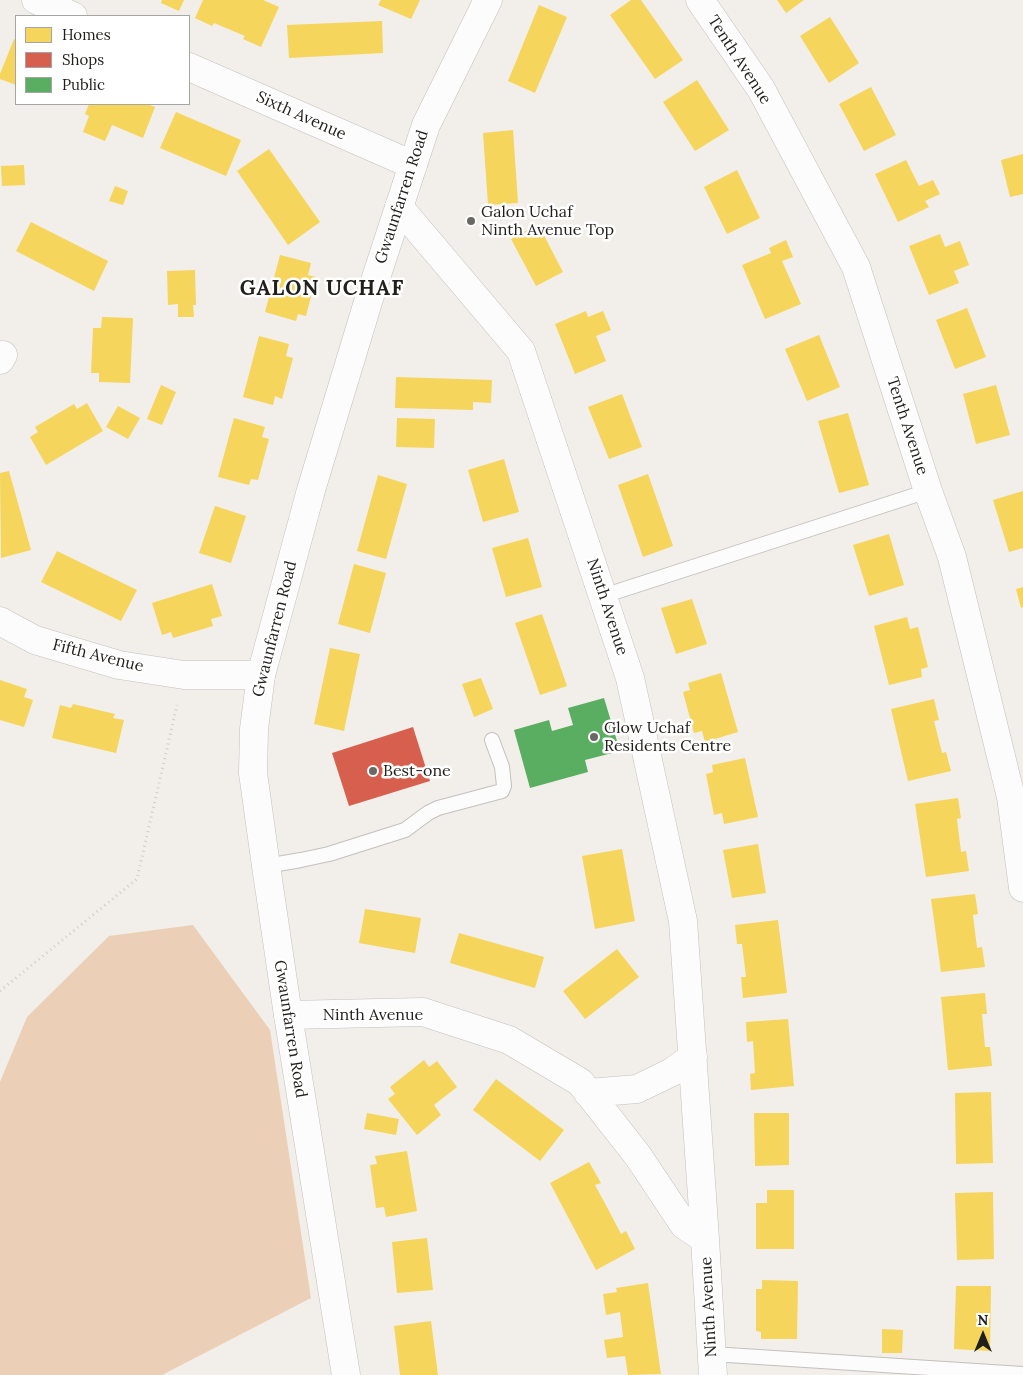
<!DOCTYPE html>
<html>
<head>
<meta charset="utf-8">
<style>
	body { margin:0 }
	#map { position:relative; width:1023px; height:1375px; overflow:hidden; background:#f2eeea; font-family:Lora,serif }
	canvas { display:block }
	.legend { position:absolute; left:15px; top:15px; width:175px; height:90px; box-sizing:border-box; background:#fff; border:1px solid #a6a5a4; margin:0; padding:6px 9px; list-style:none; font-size:15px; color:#211f1c }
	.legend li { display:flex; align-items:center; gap:10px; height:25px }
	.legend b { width:25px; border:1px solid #a6a5a4 }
	.north { position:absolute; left:958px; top:1310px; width:50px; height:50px; -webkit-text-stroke:4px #fff; paint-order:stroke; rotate:0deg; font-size:14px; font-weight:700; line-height:20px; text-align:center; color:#211f1c }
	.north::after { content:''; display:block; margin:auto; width:18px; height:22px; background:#211f1c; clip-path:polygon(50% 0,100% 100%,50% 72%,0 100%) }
</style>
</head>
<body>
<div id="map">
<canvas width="1023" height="1375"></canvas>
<ul class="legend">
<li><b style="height:14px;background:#f6d55c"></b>Homes</li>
<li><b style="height:14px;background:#d6604d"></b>Shops</li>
<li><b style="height:14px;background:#5aae61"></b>Public</li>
</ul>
<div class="north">N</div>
</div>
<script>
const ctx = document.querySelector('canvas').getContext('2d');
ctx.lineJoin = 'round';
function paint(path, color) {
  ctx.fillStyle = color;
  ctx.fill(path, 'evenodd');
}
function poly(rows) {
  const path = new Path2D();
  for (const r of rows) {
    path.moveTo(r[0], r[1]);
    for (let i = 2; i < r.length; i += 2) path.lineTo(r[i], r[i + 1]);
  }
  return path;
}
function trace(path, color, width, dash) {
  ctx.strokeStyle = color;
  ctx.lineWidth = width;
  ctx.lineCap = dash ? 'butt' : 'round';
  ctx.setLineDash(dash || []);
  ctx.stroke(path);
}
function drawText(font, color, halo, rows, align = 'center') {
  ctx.font = font + ' Lora,serif';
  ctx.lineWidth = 5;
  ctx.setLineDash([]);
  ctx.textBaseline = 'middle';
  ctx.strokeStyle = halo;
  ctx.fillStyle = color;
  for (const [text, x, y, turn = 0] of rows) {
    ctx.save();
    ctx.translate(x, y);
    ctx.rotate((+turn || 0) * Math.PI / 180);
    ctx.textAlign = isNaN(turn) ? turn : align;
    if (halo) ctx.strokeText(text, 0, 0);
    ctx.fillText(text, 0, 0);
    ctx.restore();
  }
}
const green = poly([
	[193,925,270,1030,311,1298,162,1375,0,1375,0,1082,27,1017,109,936]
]);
const homes = poly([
	[162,0,184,0,179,11,161,3],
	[203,0,263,0,279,7,261,47,243,39,245,36,214,23,212,26,195,18],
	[381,0,420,0,411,19,378,5],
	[631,0,641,0,683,60,655,79,610,15],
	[777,0,804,0,786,13],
	[539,5,567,17,535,93,508,81],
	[830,17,859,63,829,83,800,36],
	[382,21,383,53,289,58,287,25],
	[14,39,16,40,16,85,0,79,0,74],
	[697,80,729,130,695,151,663,102],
	[871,87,896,135,864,151,839,104],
	[89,104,147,104,155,107,143,138,112,125,105,141,83,132,89,116,85,114],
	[176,112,241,140,226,176,160,148],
	[513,130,518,203,488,205,483,133],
	[269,149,320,222,288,245,237,171],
	[1023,154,1023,194,1010,197,1001,160],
	[906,160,919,186,933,180,940,194,925,201,929,207,898,222,875,174],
	[24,165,25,185,2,186,1,166],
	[737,170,760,218,727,234,704,187],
	[115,186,128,191,123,205,109,201],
	[31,222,108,261,94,291,16,251],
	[538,224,563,272,536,286,511,239],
	[940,234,945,247,960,241,969,265,954,271,959,283,929,295,909,246],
	[786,240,793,257,782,261,801,304,765,319,742,265,771,253,769,248],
	[280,255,311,263,308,275,316,277,306,316,298,314,296,321,265,312],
	[195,270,196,305,193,305,194,317,178,317,178,304,168,305,167,271],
	[967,308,986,357,955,369,936,320],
	[586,311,588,317,603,311,611,330,596,336,606,361,575,374,555,324],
	[102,317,133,318,130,383,99,382,99,373,91,373,93,328,101,328],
	[819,335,840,387,807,401,785,349],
	[259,336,289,344,286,356,293,358,282,399,275,396,273,405,243,397],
	[396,377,492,380,491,403,473,402,473,410,395,408],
	[161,385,176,392,162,425,147,419],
	[996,385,1010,435,976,444,963,394],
	[622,394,642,447,609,459,588,407],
	[87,403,103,431,46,465,30,437,38,432,35,427,74,404,77,409],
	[118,406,140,418,128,439,106,427],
	[848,413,869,485,839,493,818,421],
	[234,418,265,427,262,437,269,439,258,480,251,479,249,485,218,477],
	[397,418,435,419,434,448,396,447],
	[504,459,519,512,483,522,468,470],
	[9,471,31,550,1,558,0,473],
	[648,474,673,546,643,557,618,485],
	[378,475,407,484,386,559,357,551],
	[1023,491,1023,548,1009,552,993,500],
	[215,506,246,516,231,563,199,553],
	[889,534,904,585,869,596,853,545],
	[528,538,542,587,506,597,492,548],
	[57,551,137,590,121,621,41,582],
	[354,564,386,573,370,633,338,624],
	[212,584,222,616,211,619,213,626,173,638,171,632,162,635,152,603],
	[1023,587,1023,607,1021,608,1016,589],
	[692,599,707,644,676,654,661,608],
	[542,614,567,686,540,695,515,623],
	[907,617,910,629,918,627,928,667,921,669,922,677,889,685,874,626],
	[330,648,360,654,344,731,314,724],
	[721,673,738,732,705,742,702,731,694,733,683,692,690,690,688,683],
	[481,678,493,709,474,717,462,684],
	[0,680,27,689,24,697,33,700,24,727,0,720],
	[934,699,939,720,934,721,942,753,946,752,951,771,908,781,891,709],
	[73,704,115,714,113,718,124,720,116,753,52,738,60,705,71,708],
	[745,758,758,817,724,824,722,813,714,815,706,774,713,772,712,765],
	[958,798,961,818,957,819,961,852,966,851,969,871,926,877,915,804],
	[758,844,766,893,732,898,723,850],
	[622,849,635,921,595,929,582,856],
	[975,894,978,914,973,915,977,948,982,947,985,967,941,972,931,899],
	[365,909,421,918,415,953,359,943],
	[778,920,787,993,743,998,741,977,746,977,742,944,737,944,735,925],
	[459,933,544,957,535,988,450,963],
	[617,949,639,977,585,1019,563,991],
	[985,993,987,1014,982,1014,985,1047,990,1047,992,1066,948,1070,941,997],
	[788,1019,794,1086,751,1090,750,1074,755,1073,753,1041,747,1042,746,1022],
	[424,1060,429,1067,437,1061,457,1087,434,1105,441,1115,417,1135,388,1099,395,1094,390,1087],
	[496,1079,564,1130,540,1161,473,1110],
	[991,1092,993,1163,956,1164,955,1093],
	[367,1113,399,1119,396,1135,364,1129],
	[754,1113,789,1113,789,1165,755,1166],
	[407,1151,417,1211,386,1217,384,1207,376,1208,370,1165,377,1164,375,1156],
	[589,1162,601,1183,595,1185,608,1209,621,1234,626,1231,635,1249,596,1270,550,1183],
	[767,1190,794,1190,794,1249,756,1249,756,1203,767,1203],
	[993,1192,994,1259,957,1260,955,1193],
	[427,1238,433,1290,397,1293,392,1242],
	[762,1280,798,1281,797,1339,761,1339,761,1332,756,1331,756,1289,762,1289],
	[648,1283,661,1374,628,1375,625,1356,607,1358,604,1340,623,1337,620,1312,606,1315,603,1294,617,1292,616,1288],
	[956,1286,991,1286,990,1351,954,1349],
	[431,1321,438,1375,400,1375,394,1326],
	[882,1329,903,1330,902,1353,882,1353]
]);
const shops = poly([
	[413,727,430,781,349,806,332,753]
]);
const public = poly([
	[604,698,620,751,585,760,588,772,530,788,514,730,549,720,552,731,573,725,568,708]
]);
const path = poly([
	[0,991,137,879,177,705]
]);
const service = poly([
	[603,596,928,491],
	[266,866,301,860,329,854,405,830,428,813,438,808,502,791,504,786,502,767,492,740],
	[712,1354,1023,1374]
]);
const minor = poly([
	[36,0,73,16],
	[700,0,761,89,856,267,928,491,952,557,1011,797,1023,888],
	[189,67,413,165],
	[399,207,521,351,630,678,683,921,705,1239,713,1375],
	[0,360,3,355],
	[0,621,35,640,119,665,184,675,261,675],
	[288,1015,423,1012,509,1040,580,1082,638,1156,684,1225,705,1239],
	[588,1093,637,1089,672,1072,693,1057]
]);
const tertiary = poly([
	[346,1375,288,1015,266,866,253,773,254,729,261,675,311,490,368,302,426,125,488,0]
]);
const markers = [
	[471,221,5,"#6a6764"],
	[594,737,5,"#6a6764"],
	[373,771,5,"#6a6764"]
];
const streetNames = [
	["Tenth Avenue",739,60,57],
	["Sixth Avenue",301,116,24],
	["Gwaunfarren Road",402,197,-72],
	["Tenth Avenue",907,426,72],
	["Ninth Avenue",607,607,72],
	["Gwaunfarren Road",275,629,-76],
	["Fifth Avenue",98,656,14],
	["Ninth Avenue",373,1015],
	["Gwaunfarren Road",290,1029,81],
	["Ninth Avenue",709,1307,-93]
];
const poiNames = [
	["Galon Uchaf",481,212],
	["Ninth Avenue Top",481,230],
	["Glow Uchaf",604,728],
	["Residents Centre",604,746],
	["Best-one",383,771]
];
const districtNames = [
	["GALON UCHAF",322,289]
];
paint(green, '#ebcfb6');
paint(homes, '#f6d55c');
paint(shops, '#d6604d');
paint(public, '#5aae61');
trace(service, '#c3c0bd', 16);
trace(minor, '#c3c0bd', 29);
trace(tertiary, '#c3c0bd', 29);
trace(path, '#cecdcc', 3, [1, 4]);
trace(service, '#fdfcfc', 14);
trace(minor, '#fdfcfc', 28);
trace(tertiary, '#fdfcfc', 28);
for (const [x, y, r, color] of markers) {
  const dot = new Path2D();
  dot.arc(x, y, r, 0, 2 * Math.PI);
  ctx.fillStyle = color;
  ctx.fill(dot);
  trace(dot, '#fff', 2);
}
drawText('16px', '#211f1c', '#fff', streetNames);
drawText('16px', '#211f1c', '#fff', poiNames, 'left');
ctx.letterSpacing = '1px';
drawText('bold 21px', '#211f1c', '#fff', districtNames);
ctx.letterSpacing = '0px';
</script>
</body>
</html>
